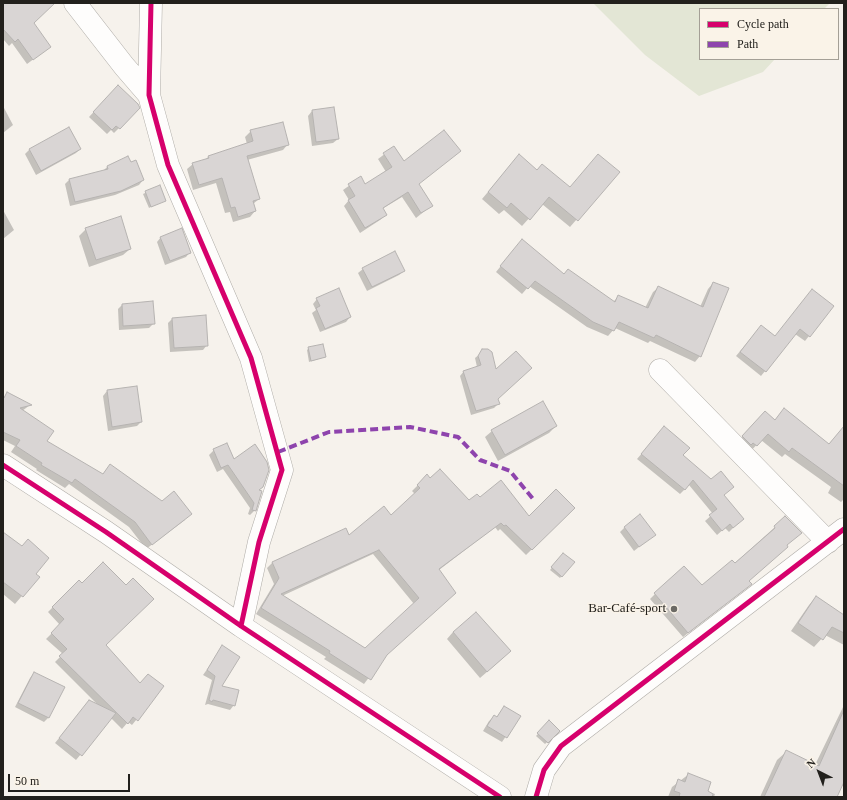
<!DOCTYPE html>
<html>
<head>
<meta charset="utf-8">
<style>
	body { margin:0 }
	#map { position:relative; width:847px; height:800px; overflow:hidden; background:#f6f2ec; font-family:"Times New Roman",serif }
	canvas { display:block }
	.frame { position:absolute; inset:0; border:4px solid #22201c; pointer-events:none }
	.legend { position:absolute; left:699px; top:8px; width:140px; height:52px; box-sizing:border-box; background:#faf3e8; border:1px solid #a49f96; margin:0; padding:5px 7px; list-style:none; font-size:12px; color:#22201c }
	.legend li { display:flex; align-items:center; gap:8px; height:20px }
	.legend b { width:20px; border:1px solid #a49f96 }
	.north { position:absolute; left:799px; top:752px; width:40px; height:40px; -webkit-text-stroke:3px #faf3e8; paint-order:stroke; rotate:318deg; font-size:11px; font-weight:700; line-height:16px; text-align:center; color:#22201c }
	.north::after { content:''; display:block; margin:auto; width:14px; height:18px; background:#22201c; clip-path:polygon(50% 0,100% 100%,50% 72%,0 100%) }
	.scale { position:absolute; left:8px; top:774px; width:122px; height:18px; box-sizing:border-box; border:2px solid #22201c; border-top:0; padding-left:5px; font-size:12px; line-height:14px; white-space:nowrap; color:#22201c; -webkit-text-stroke:3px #faf3e8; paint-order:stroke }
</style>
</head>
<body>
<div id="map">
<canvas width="847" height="800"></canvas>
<div class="frame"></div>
<ul class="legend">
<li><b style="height:5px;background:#d6006c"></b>Cycle path</li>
<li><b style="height:5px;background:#8e44ad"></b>Path</li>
</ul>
<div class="north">N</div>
<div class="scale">50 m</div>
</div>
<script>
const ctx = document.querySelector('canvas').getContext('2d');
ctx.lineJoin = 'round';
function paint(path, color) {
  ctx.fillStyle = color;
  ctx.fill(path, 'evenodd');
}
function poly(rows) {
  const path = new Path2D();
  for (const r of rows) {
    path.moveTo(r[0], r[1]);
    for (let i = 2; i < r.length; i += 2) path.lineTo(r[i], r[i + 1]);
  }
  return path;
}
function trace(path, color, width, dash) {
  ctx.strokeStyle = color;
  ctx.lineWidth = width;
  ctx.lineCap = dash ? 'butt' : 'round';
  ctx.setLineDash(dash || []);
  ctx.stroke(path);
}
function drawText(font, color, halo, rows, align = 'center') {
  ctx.font = font + ' "Times New Roman",serif';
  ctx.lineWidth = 3;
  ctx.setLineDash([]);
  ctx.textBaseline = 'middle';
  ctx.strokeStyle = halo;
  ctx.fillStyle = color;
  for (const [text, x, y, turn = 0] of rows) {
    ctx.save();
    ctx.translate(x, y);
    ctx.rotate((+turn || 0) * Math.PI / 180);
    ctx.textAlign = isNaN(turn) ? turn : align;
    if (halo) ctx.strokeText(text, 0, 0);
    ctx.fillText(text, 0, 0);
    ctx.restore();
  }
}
const green = poly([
	[593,3,830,3,824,9,700,9,700,59,775,59,763,72,699,96,645,55]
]);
const shadow = poly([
	[3,3,54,3,33,23,50,47,27,64,12,43,9,46,3,39],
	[118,86,139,108,114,133,111,130,107,134,89,117],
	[3,106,13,125,3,133],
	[312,111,338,139,333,143,312,146,308,116],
	[69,128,80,149,76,153,36,175,25,154,29,150],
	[251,131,288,144,283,150,247,160,259,199,253,204,255,211,250,217,233,222,230,212,225,213,216,183,193,190,187,169,193,164,205,160,209,156,247,144,245,137],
	[394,147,431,206,416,218,402,197,382,209,386,215,380,220,360,233,344,206,349,200,343,190,360,178,365,186,386,172,378,159],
	[519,155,536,171,542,165,569,188,618,172,570,227,542,204,522,226,504,210,499,214,482,199],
	[108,166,143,180,139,185,115,195,70,206,65,184,69,180,103,171],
	[160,186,165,200,149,208,143,194],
	[3,210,14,230,3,239],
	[86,229,130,249,123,255,89,267,79,236],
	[161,237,190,252,186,257,165,265,157,242],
	[517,246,563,275,613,302,619,296,645,308,653,292,659,287,700,307,708,289,713,283,700,356,695,362,650,341,648,343,615,328,608,336,587,327,529,286,522,294,496,272],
	[363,269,404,271,399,275,367,291,358,273],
	[812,290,833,306,805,341,795,334,761,376,736,356,761,326,775,337],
	[317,299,350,317,346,322,320,332,312,313,316,310,313,304],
	[122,305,154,323,149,328,119,330,118,309],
	[172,319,207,345,203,350,170,352,168,323],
	[309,348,325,357,309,362,307,350],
	[480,354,499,403,494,408,471,415,460,376,464,371,477,367,475,358],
	[107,391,141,422,137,426,108,431,103,396],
	[7,394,30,405,22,411,46,441,102,475,110,465,185,520,146,549,129,527,69,484,65,488,36,470,37,469,11,452,15,446,3,440,3,398],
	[784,410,828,445,844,427,844,499,841,502,828,493,831,487,785,454,782,457,761,440,750,452,737,443,759,418,774,421],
	[556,426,549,433,498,461,485,437,492,431],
	[660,432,723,495,738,523,729,532,725,528,717,535,705,521,713,514,689,485,680,494,637,459],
	[214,450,233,460,263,486,258,491,255,510,250,515,248,514,250,508,223,469,217,472,209,455],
	[427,476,430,480,469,501,479,499,529,517,574,508,526,555,500,529,498,531,495,527,439,570,385,656,364,684,324,659,326,657,256,614,274,584,267,568,272,563,346,529,349,536,391,517,415,494,412,491],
	[373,554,414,604,365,649,282,596],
	[785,518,786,546,748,581,745,589,683,637,650,599,655,594,701,586,734,564],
	[625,527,654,535,634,551,620,532],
	[3,533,38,577,15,604,3,594],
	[563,554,573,562,560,578,550,570],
	[79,581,104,645,140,684,148,675,163,687,132,725,128,722,122,729,111,718,76,760,55,743,89,701,98,705,55,662,63,654,46,639,60,625,48,612],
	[816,597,844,616,844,645,825,635,814,647,791,631,809,605],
	[453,632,503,658,480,678,447,639],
	[223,647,220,686,234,705,230,710,208,704,205,705,212,680,203,675],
	[34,673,63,688,48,718,44,722,15,707,30,678],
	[844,705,844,779,836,797,760,797,777,760,786,752,815,765],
	[504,707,519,717,502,742,483,731,489,721,494,717,496,718],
	[549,722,559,731,545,744,536,736],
	[689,774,707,791,715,794,714,797,668,797,672,787]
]);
const building = poly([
	[3,3,55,3,34,23,51,47,33,60,18,39,15,42,3,29,3,3],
	[118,85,138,104,140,108,120,129,116,126,112,130,93,112,118,85],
	[334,107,339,139,316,142,312,110,334,107],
	[283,122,289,145,247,156,260,199,253,201,256,211,238,217,235,207,231,208,222,178,199,185,192,163,209,158,208,156,253,141,250,130,283,122],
	[69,127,81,149,41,171,29,149,69,127],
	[444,130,461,151,419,184,433,206,421,213,408,192,383,208,387,215,365,228,348,200,355,196,348,184,361,176,365,184,392,167,383,153,394,146,404,161,444,130],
	[519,154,537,170,542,164,570,187,598,154,620,172,578,221,549,197,530,220,511,203,507,208,488,192,519,154],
	[128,156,131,162,136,160,144,180,121,191,75,202,69,179,108,169,107,166,128,156],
	[160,185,166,201,151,207,145,191,160,185],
	[121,216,131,249,96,260,85,228,121,216],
	[182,228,191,253,170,261,160,237,182,228],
	[522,239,564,274,568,269,615,302,618,295,648,308,658,286,703,307,713,282,729,288,701,357,656,335,654,338,619,322,614,331,593,322,535,281,528,289,500,266,522,239],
	[395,251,405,271,372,287,362,268,395,251],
	[339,288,351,317,325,329,316,308,320,306,316,298,339,288],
	[812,289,834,306,810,337,800,329,766,372,740,352,761,325,775,336,812,289],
	[153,301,155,324,123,326,122,304,153,301],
	[206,315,208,346,174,348,172,318,206,315],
	[323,344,326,357,311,361,308,347,323,344],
	[482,349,488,349,492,352,496,369,516,351,532,368,498,399,500,404,476,411,463,371,481,365,478,356,482,349],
	[137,386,142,422,112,427,107,390,137,386],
	[7,392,32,405,20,408,54,431,47,441,103,474,110,464,162,501,174,491,192,514,152,545,135,522,75,479,72,483,41,465,42,463,16,446,20,440,3,432,3,397,4,398,7,392],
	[543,401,557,426,505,455,491,430,543,401],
	[784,408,829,444,844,426,844,486,792,448,789,452,768,434,757,446,753,443,751,445,742,436,765,411,775,420,784,408],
	[664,426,690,448,683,455,711,479,721,471,734,487,724,495,744,519,733,528,730,524,722,531,709,515,717,509,693,480,685,490,641,454,664,426],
	[227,443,234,459,255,444,267,462,269,470,263,487,259,490,262,491,256,511,252,510,254,503,228,465,221,468,213,449,227,443],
	[440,469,469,500,477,494,480,497,501,480,529,516,556,489,575,508,532,550,506,525,504,526,501,523,439,569,456,593,387,655,371,680,329,653,330,651,261,608,279,578,272,562,346,528,349,535,384,506,391,515,420,488,417,485,427,474,430,478,440,469],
	[379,550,419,598,365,648,281,594,379,550],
	[640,514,656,535,639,547,624,527,640,514],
	[785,516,802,533,787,545,788,547,749,581,752,584,688,633,654,593,684,566,702,585,732,560,735,563,775,528,774,526,785,516],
	[3,532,22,546,28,539,49,558,36,574,40,577,23,597,3,582,3,532],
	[563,553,575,562,562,577,551,567,563,553],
	[103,562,126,585,133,578,154,599,106,645,140,683,148,674,164,686,138,721,133,717,128,724,59,656,67,649,51,633,64,619,52,607,79,580,82,583,103,562],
	[816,596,844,615,844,633,832,627,823,640,798,623,816,596],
	[476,612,511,651,487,672,453,632,476,612],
	[222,645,240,657,222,686,239,690,235,706,213,700,212,702,209,700,215,676,207,670,222,645],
	[34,672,65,687,49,718,18,703,34,672],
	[89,700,116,713,82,756,59,738,89,700],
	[504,706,521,716,507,738,487,726,494,715,497,717,504,706],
	[844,710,844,782,837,797,764,797,786,750,819,766,844,710],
	[549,720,560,731,548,743,537,733,549,720],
	[688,773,711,782,708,791,713,794,712,797,679,797,680,793,674,791,678,779,685,782,688,773]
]);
const minor = poly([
	[75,3,124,66,149,95],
	[151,3,149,95,168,165,251,358,282,470,259,542,241,626],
	[660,370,828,542],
	[3,465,106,532,241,626,500,797],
	[536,797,544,770,561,746,844,529]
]);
const quiet = poly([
	[278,452,329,432,410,427,458,437,480,460,510,471,534,500]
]);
const cycleway = poly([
	[151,3,149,95,168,165,251,358,282,470,259,542,241,626],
	[3,465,106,532,241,626,500,797],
	[536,797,544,770,561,746,844,529]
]);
const markers = [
	[674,609,4,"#6c6a65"]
];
const poiNames = [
	["Bar-Café-sport",666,609]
];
paint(green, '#e3e6d5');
paint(shadow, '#0003');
paint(building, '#d9d5d4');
trace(building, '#b6b3b1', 1);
trace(minor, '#afaca7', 23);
trace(minor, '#fefdfc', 22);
trace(quiet, '#8e44ad', 4, [8, 4]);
trace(cycleway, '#d6006c', 5);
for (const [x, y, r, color] of markers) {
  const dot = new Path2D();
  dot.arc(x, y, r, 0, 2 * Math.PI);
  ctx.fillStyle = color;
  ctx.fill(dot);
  trace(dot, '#faf3e8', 1.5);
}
drawText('13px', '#22201c', '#faf3e8', poiNames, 'right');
</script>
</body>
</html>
